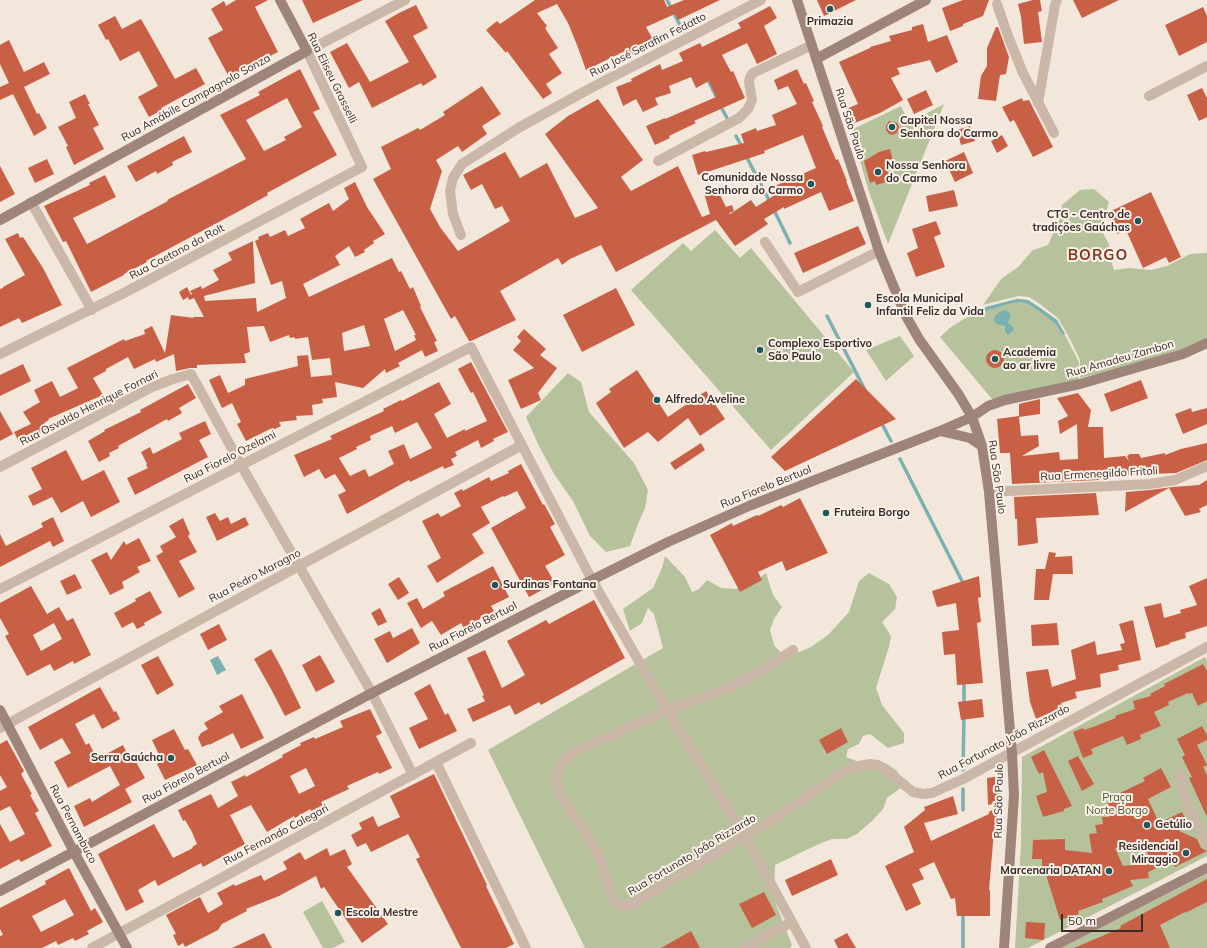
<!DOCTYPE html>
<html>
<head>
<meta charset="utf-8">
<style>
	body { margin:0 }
	#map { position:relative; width:1207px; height:948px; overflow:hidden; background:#f3e7dc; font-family:Mulish,sans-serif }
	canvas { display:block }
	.scale { position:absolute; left:1061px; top:914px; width:82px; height:18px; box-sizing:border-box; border:2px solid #372c28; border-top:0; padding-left:5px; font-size:12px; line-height:14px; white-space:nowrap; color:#372c28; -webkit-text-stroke:3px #faf1e9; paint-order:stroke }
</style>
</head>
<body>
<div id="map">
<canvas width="1207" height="948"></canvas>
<div class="scale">50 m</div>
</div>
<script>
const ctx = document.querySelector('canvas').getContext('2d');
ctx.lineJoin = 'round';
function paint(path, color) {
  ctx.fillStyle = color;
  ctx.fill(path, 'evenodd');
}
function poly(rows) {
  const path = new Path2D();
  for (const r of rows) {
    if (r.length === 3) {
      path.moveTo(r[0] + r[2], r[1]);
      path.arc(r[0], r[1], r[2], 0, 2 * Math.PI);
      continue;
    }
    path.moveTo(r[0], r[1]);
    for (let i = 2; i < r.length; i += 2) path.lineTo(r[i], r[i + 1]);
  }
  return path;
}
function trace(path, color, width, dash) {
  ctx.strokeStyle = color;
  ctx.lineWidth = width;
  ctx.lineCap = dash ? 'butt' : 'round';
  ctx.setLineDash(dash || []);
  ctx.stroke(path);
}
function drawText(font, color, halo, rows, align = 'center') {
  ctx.font = font + ' Mulish,sans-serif';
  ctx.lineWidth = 4;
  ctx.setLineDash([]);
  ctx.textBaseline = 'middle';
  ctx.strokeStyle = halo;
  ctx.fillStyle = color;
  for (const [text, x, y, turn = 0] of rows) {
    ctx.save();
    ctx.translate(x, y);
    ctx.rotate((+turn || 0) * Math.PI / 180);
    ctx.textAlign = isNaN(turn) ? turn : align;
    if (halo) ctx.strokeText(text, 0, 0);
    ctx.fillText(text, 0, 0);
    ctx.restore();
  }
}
const green = poly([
	[944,104,888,244,869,192,851,130,901,106,909,123],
	[1094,189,1109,202,1101,230,1109,244,1111,260,1114,270,1129,268,1151,270,1167,266,1190,254,1207,253,1207,341,1131,366,1080,378,1080,360,1071,341,1058,318,1040,304,1029,297,1018,296,983,305,1001,279,1018,267,1033,250,1048,245,1059,220,1062,205,1080,190],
	[715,230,740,258,751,248,854,372,771,450,631,290,683,243,691,251],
	[1017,299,1028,300,1057,320,1079,362,1079,381,992,399,940,337,951,327,982,308],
	[900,336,914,356,886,381,866,350],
	[568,373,581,382,589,412,634,463,648,490,645,508,638,524,630,546,606,552,590,536,573,501,554,474,538,444,526,417],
	[665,556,685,577,692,592,699,589,707,580,721,588,736,589,758,579,766,573,773,595,782,607,774,619,770,630,774,645,781,653,794,654,811,647,828,635,849,612,859,581,869,573,889,584,897,597,895,609,882,622,891,636,889,647,876,688,882,705,904,733,904,743,888,748,870,734,863,736,859,744,848,749,846,757,859,762,875,762,887,764,897,771,901,780,902,787,887,798,883,809,872,821,857,834,847,839,832,839,821,843,775,865,774,899,792,945,790,948,585,948,488,750,663,648,654,614,648,608,642,623,630,631,623,609,653,588,662,568],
	[1205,657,1207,661,1207,856,1028,948,1015,948,1021,843,1022,757],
	[1207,874,1207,948,1060,948],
	[322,901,345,942,333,948,323,948,303,912]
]);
const water = poly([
	[1017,299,1028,300,1039,307,1057,320,1065,334,1064,335,1062,334,1056,324,1039,311,1030,305,1022,302,1012,303,970,315,982,308],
	[1005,310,1009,312,1011,315,1008,323,1013,327,1014,330,1008,335,1005,331,1005,326,997,324,994,321,995,316,999,312],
	[218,656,226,670,217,675,210,660]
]);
const stream = poly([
	[667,0,683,31],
	[707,78,716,96],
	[720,105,727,118],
	[736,136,742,147],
	[745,154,770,202],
	[774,210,790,243],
	[827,316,865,390],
	[881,422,891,441],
	[900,459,964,585],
	[964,705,964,681],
	[963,770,964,715],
	[963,810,963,789],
	[963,948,963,911]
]);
const building = poly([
	[236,0,268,0,255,7,278,52,229,77,208,38,223,30,211,9,224,1,226,6],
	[302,0,363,0,313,23],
	[535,0,664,0,667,7,684,0,720,0,678,20,675,14,646,27,655,43,632,56,627,50,586,70,577,45,568,23,557,4,537,13,547,26,545,28,558,48,549,54,562,73,546,84,552,93,543,99,507,51,506,53,486,30,497,21,500,24],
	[817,0,856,0,824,16],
	[963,0,989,0,983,16,963,24,963,26,950,31,942,8],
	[1033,0,1040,0,1042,11,1038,12,1042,42,1024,44,1021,17,1018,4],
	[1073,0,1119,0,1082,18],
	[416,5,428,28,413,36,437,77,423,86,421,83,372,108,359,82,349,88,330,52,347,43,370,82,409,62,385,21,399,13],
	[770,6,777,18,764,26,777,54,757,64,747,43,722,55,731,72,733,71,745,98,694,121,696,123,669,136,670,138,655,145,646,126,665,118,665,119,716,97,709,81,696,88,691,77,669,86,671,93,655,98,658,105,643,112,636,99,623,106,616,87,632,81,631,79,660,64,662,70,683,61,679,53,700,43,702,47,741,28,738,23],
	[1203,7,1207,16,1207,42,1179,56,1165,25],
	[115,16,122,29,141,19,175,79,196,68,205,84,161,108,162,110,149,117,138,97,158,86,139,51,120,61,108,39,106,40,98,25],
	[923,24,928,42,947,35,958,62,936,73,930,60,897,68,900,74,891,78,903,100,880,113,852,124,846,109,858,104,839,62,870,48,870,47,891,41,889,36,912,30,912,27],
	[996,27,998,27,1009,57,1006,74,1000,75,996,101,978,99,981,76,987,66,987,48],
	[9,40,24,72,44,62,50,74,24,87,37,114,39,113,47,128,34,136,13,94,0,100,0,87,9,83,0,64,0,45],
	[300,69,320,109,313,112,337,155,267,193,268,195,243,209,146,261,147,262,124,274,124,275,91,292,66,241,63,242,44,206,90,185,89,183,105,175,116,197,73,218,87,244,108,233,168,201,167,200,246,159,220,115,260,95,258,92],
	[287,98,302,127,284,137,286,140,264,151,246,120],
	[797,69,804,84,806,83,814,101,812,102,823,126,822,127,836,160,838,159,847,181,846,181,854,201,829,211,821,192,784,209,784,207,764,219,768,224,735,246,716,220,616,272,601,245,570,259,562,265,558,258,500,291,516,320,471,341,469,341,455,316,451,319,373,179,391,169,381,147,418,128,420,130,445,115,443,112,482,86,501,114,482,126,487,134,462,152,458,146,436,160,442,171,430,209,440,227,458,251,510,221,502,206,495,209,482,184,471,190,463,175,505,152,520,178,547,163,575,218,598,208,545,134,568,116,598,99,643,160,621,177,631,191,678,166,702,217,710,214,704,193,716,187,726,207,732,205,734,211,729,213,730,214,751,200,756,207,778,193,775,186,816,168,803,135,764,151,765,153,698,175,692,155,705,151,706,152,744,143,741,134,756,128,757,131,776,125,772,115,797,104,788,86,778,90,774,80],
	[1202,88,1207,98,1207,117,1199,121,1187,95],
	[926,90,933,105,914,114,907,99],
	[85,94,90,104,88,104,99,125,93,128,104,149,74,165,66,147,68,146,58,127,76,118,69,102],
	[1022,98,1023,101,1029,100,1053,147,1033,157,1014,120,1010,122,1002,107],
	[889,121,897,123,899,127,897,133,892,135,889,134,886,130,886,126],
	[970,126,975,141,961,145,957,130],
	[1002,135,1008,146,997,153,991,141],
	[184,136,192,152,172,162,173,165,157,174,156,171,136,182,127,166],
	[890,149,893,161,885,163,890,181,876,185,875,181,870,183,864,161,879,152],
	[964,152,973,173,955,182,945,161],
	[47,159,54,174,35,183,28,168],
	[0,166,15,194,0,202],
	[355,182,367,207,385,234,373,241,374,243,364,250,365,252,355,257,349,246,335,256,340,265,303,284,309,297,392,258,399,272,401,271,410,289,413,287,421,306,420,307,437,341,434,342,438,351,425,357,422,350,398,363,400,366,386,373,385,369,363,388,335,382,337,397,322,399,323,403,312,405,313,415,296,416,297,420,279,422,281,426,271,431,270,429,246,441,237,424,241,422,232,403,222,408,209,380,220,375,228,393,245,385,245,379,298,366,297,356,308,355,311,377,332,375,330,358,312,360,308,337,295,339,295,337,290,338,289,335,270,342,264,326,247,327,250,352,244,354,246,363,197,365,197,368,190,368,176,371,174,354,156,362,155,359,134,369,128,357,106,369,106,371,93,378,103,395,48,419,49,420,44,423,47,429,37,435,36,434,19,442,14,432,31,424,23,412,40,402,34,390,52,381,60,397,78,388,67,368,124,339,125,341,145,334,144,330,152,326,165,353,171,315,194,318,193,317,204,317,194,298,189,300,188,297,183,300,179,292,187,287,191,295,192,294,190,291,201,286,202,289,219,280,213,270,232,260,228,253,253,241,255,283,204,296,205,301,256,298,257,312,286,298,282,281,271,285,255,241,259,239,258,237,268,233,270,237,285,230,288,236,305,228,300,219,329,203,333,211,349,199,344,188],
	[403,310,416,335,414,335,416,340,395,351,384,319],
	[364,325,370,346,344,351,342,333],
	[954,190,958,206,929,212,926,196],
	[1151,192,1181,257,1169,263,1166,257,1143,268,1126,230,1117,234,1107,213],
	[936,221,941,234,934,237,945,267,916,277,907,253,918,248,912,229],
	[858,226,866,244,803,273,794,253],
	[18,233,20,238,23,237,43,268,62,305,22,323,19,318,0,327,0,289,3,288,3,287,25,275,5,239],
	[616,288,635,325,582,352,563,315],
	[524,329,546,349,540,355,557,368,538,393,541,400,521,409,508,380,534,368,513,350,521,341,517,337],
	[995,359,9],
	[471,362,508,432,493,439,494,441,481,448,478,440,455,452,457,456,451,459,454,465,444,469,443,466,410,482,409,480,347,514,338,495,346,491,335,474,325,479,319,469,304,477,294,455,332,439,330,436,384,411,383,409,401,400,402,401,439,382,451,404,434,414,447,438,465,429,465,431,487,421,473,392,471,393,458,369],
	[417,422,432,448,410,459,404,444,388,451,394,464,369,477,365,469,350,476,339,458,357,449,356,447,371,440,370,436,392,426,395,433],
	[23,364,31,381,0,396,0,375],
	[637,370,668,417,706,391,725,419,700,436,688,418,658,442,648,432,624,448,596,403,611,392,609,389],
	[856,379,896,419,785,471,771,457],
	[1141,380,1148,398,1111,412,1104,394],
	[188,384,196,398,179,408,182,413,168,421,167,419,118,446,119,448,109,453,110,456,99,462,88,441,105,431,104,430,141,412,140,410],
	[1078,393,1091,410,1088,427,1103,427,1104,458,1125,456,1129,461,1127,456,1130,454,1139,454,1141,458,1165,453,1165,455,1181,449,1207,443,1207,460,1176,473,1099,476,1099,480,1012,484,1010,453,1000,453,997,419,1019,416,1019,404,1040,399,1040,414,1019,417,1021,436,1038,435,1039,446,1022,456,1059,452,1060,460,1078,459,1077,424,1060,434,1058,421,1068,416,1057,398],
	[1191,408,1192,412,1207,408,1207,424,1183,434,1175,414],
	[0,411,13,434,0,441],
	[205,421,211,434,199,440,208,457,135,495,127,478,148,468,146,465,147,464,141,452,150,447,153,454,182,439,179,433],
	[701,443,705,450,675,470,670,463],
	[66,450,82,481,104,470,120,502,91,517,83,501,61,513,52,497,33,506,28,496,42,489,31,468],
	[521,464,543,505,544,504,555,524,550,527,565,555,545,566,555,583,529,597,491,528,526,508,517,491,504,497,503,496,481,507,490,523,472,534,484,553,437,583,427,566,441,558,422,521,438,513,441,517,461,506,454,493,462,489,463,491,489,477,491,481,509,473,508,471],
	[1207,480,1207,505,1199,509,1201,512,1185,516,1169,488,1125,512,1126,492,1150,490,1173,487,1199,485],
	[1096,493,1099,515,1036,518,1038,543,1018,546,1017,519,1015,519,1014,497],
	[800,498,828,553,786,571,782,561,758,572,762,580,740,592,710,535,732,523,733,526,757,515,758,516,781,505,783,507],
	[215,513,220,521,228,517,231,524,245,517,249,525,217,541,206,517],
	[53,517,64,541,53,547,50,541,0,567,0,534,6,546,43,527,41,523],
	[183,518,190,534,188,536,197,552,179,561,195,589,179,598,156,556,163,552,160,546,176,537,169,526],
	[139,538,151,561,137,567,140,572,122,582,124,588,110,595,91,560,107,552,111,560,124,541,126,545],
	[1049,552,1056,553,1055,557,1072,556,1073,574,1053,574,1049,600,1034,600,1036,569,1045,569],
	[493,566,509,597,491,606,494,611,464,628,461,623,441,635,432,621,421,628,407,603,417,598,423,609,445,596,443,592],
	[75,574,82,588,67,595,60,581],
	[979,576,981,597,978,598,981,622,977,623,983,683,957,685,955,654,944,655,942,632,959,630,956,603,937,607,932,591],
	[399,577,409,593,398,600,388,584],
	[1207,578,1207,626,1185,633,1186,638,1169,643,1170,644,1156,648,1144,607,1161,603,1164,618,1181,613,1180,610,1197,605,1189,586],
	[31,586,47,614,59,607,67,621,73,618,91,655,74,664,73,661,54,671,50,664,27,676,5,636,9,634,0,618,0,603],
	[54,623,62,639,41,651,33,635],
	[150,591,162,613,144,623,145,625,137,629,133,622,122,628,114,613,136,601,135,599],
	[594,600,625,658,541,705,539,702,515,715,510,705,473,722,467,709,485,701,482,696,484,695,467,658,485,650,502,688,525,675,507,641,546,620,549,624],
	[380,608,387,622,378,626,371,613],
	[1133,620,1141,660,1118,665,1119,670,1100,674,1101,687,1075,692,1077,698,1061,703,1063,707,1036,719,1030,702,1026,672,1048,669,1052,687,1076,679,1071,650,1095,641,1097,655,1122,650,1120,644,1125,643,1119,624],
	[1057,623,1059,645,1032,646,1031,625],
	[219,624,227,640,208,650,200,634],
	[412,628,420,643,387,663,374,639,390,631,393,638],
	[271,649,282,669,301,708,285,716,271,689,254,659],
	[320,655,335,682,316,692,302,665],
	[158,656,174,685,157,695,141,665],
	[1203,664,1207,671,1207,701,1198,706,1192,693,1189,694,1188,693,1168,702,1169,705,1154,712,1161,726,1140,735,1141,739,1127,745,1123,736,1091,749,1093,754,1083,758,1073,732,1083,728,1084,730,1093,727,1116,718,1115,716,1135,709,1133,701,1151,696,1150,694,1165,686,1164,684],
	[430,684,445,715,448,713,457,731,419,749,409,728,428,719,414,693],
	[100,687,114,712,116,711,120,719,102,729,94,714,75,724,86,745,89,743,97,759,123,745,132,763,136,762,145,778,125,789,132,802,84,827,74,806,90,798,92,802,120,785,110,766,68,788,54,762,71,753,62,738,40,750,28,727],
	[242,694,264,738,241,749,233,733,209,745,209,744,202,747,198,738,201,733,208,729,204,723,223,712,219,706],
	[982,699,984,717,961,720,958,702],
	[370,709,382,733,376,736,392,768,379,774,378,772,347,786,349,789,321,802,323,805,311,811,310,809,295,818,294,816,267,832,251,805,230,815,245,844,203,867,201,863,158,886,155,880,138,890,144,902,126,911,98,854,154,824,173,858,193,848,192,847,197,844,192,832,185,820,183,821,178,810,211,794,218,808,238,796,231,782,245,775,246,777,283,757,282,755,301,745,300,743,314,737,315,739,343,727,340,721],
	[306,768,315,786,299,794,290,776],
	[1202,726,1207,735,1207,740,1197,745,1207,765,1203,767,1207,775,1207,817,1189,778,1192,777,1182,757,1185,755,1177,739],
	[841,728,848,742,827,754,819,740],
	[174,729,185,750,188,749,197,765,165,780,157,764,162,761,152,740],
	[7,740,24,771,21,774,32,794,30,795,39,811,35,813,52,846,21,862,19,859,0,869,0,824,10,842,25,834,10,806,0,811,0,791,7,787,0,775,0,744],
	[1044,750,1072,806,1064,809,1064,811,1043,817,1036,796,1047,792,1043,772,1039,774,1031,757],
	[1078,756,1094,784,1082,791,1068,761],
	[1161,768,1171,787,1148,799,1159,823,1182,812,1189,826,1179,831,1197,839,1201,848,1207,851,1175,867,1172,861,1148,872,1149,878,1130,880,1133,886,1102,899,1103,902,1078,911,1079,914,1060,920,1044,868,1042,869,1042,859,1032,859,1033,840,1065,839,1065,850,1092,853,1089,834,1097,833,1095,825,1103,824,1102,817,1109,817,1104,805,1122,797,1120,793,1145,781,1143,778],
	[1142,842,1152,863,1123,866,1115,848],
	[434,774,487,885,486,886,514,944,506,948,461,948,416,859,420,857,408,834,371,852,366,843,357,847,351,835,362,829,359,823,373,816,378,827,400,817,390,796],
	[1001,776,1001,798,997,800,997,803,988,805,987,778],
	[953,796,958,814,924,823,931,841,989,814,989,812,997,807,997,829,994,831,989,890,990,890,990,916,957,916,955,898,951,899,934,862,919,869,924,879,912,884,921,904,906,911,885,866,914,852,904,827,925,810,924,807],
	[327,848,330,856,345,849,352,864,347,867,388,924,362,943,324,887,321,889,316,876,279,896,246,909,247,911,222,924,218,930,185,947,183,943,178,946,173,935,176,934,166,915,200,897,208,913,223,904,217,893,234,884,235,886,261,875,264,881,287,869,283,862,300,852,305,860],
	[831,859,838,875,792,896,785,880],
	[69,868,91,911,95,908,103,922,87,931,89,934,75,941,73,938,58,945,56,941,42,948,0,948,0,936,3,935,0,929,0,908,46,884,45,881],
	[65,899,74,915,41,932,32,916],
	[1207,879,1207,902,1185,913,1185,912,1160,925,1170,948,1074,948,1121,928,1120,926],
	[764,892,776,915,752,928,739,904],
	[1026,922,1045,923,1044,940,1025,938],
	[691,931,700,948,661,948],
	[264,933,272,948,232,948],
	[847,933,856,948,838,948,834,940]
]);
const street = poly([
	[997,4,1008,36,1023,73,1054,133],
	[1149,96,1207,66],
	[1038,103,1055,5,1057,0],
	[658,161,739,118,748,109,752,100,749,82,750,77,753,73,812,45],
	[31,202,92,310],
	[461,235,453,214,450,191,453,178,462,164,520,127,589,89,761,0],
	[765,242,798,292,879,251],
	[0,354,122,294,362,167,307,51,405,0],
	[0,467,152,387,173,379,191,374,241,465,372,693,413,775],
	[989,492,1150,484,1175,480,1207,466],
	[0,589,471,347,592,580,667,710,745,836,806,948],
	[793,650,763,670,732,686,705,697,667,710,574,752,562,763,556,779,560,795,587,835,599,856,612,898,618,905,630,906,745,836,773,820,840,774,854,767,870,764,878,765,885,769,913,792,923,794,932,793,961,780,1207,647],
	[0,728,522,445],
	[436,762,526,948],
	[1180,774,1184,794,1190,810,1207,845],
	[92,948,471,743],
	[744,948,792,922]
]);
const secondary = poly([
	[797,0,879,251,888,273,906,316,919,339,959,395,972,417,982,446,989,492,1012,753,1014,795,1004,948],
	[816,59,926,0],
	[0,220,307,51,280,0],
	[940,431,970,438,982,446],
	[0,710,74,852,127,948],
	[0,891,372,693,592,580,668,542,749,506,940,431,972,417,988,406,1005,400,1080,384,1183,354,1207,343],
	[1050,948,1207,868]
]);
const markers = [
	[830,9,4,"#1d585a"],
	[892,127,4,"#1d585a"],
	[878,172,4,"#1d585a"],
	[811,184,4,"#1d585a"],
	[1138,221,4,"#1d585a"],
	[868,305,4,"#1d585a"],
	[760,350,4,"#1d585a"],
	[995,359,4,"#1d585a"],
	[657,400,4,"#1d585a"],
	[826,513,4,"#1d585a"],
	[495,585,4,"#1d585a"],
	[171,758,4,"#1d585a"],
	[1147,825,4,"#1d585a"],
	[1186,853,4,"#1d585a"],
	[1109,871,4,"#1d585a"],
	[338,913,4,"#1d585a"]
];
const poiNames = [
	["Primazia",830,22,"center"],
	["Capitel Nossa",900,121],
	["Senhora do Carmo",900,134],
	["Nossa Senhora",886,166],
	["do Carmo",886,179],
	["Comunidade Nossa",803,178,"right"],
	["Senhora do Carmo",803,191,"right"],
	["CTG - Centro de",1130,215,"right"],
	["tradições Gaúchas",1130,228,"right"],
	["Escola Municipal",876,299],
	["Infantil Feliz da Vida",876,312],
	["Complexo Esportivo",768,344],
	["São Paulo",768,357],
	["Academia",1003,353],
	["ao ar livre",1003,366],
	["Alfredo Aveline",665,400],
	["Fruteira Borgo",834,513],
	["Surdinas Fontana",503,585],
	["Serra Gaúcha",163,758,"right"],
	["Getúlio",1155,825],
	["Residencial",1178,847,"right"],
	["Miraggio",1178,860,"right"],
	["Marcenaria DATAN",1101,871,"right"],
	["Escola Mestre",346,913]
];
const streetNames = [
	["Rua José Serafim Fedatto",648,45,-27],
	["Rua Eliseu Grasselli",332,78,64],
	["Rua Amábile Campagnolo Sonza",196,98,-29],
	["Rua São Paulo",850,124,72],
	["Rua Caetano da Rolt",177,252,-28],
	["Rua Amadeu Zambon",1120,359,-16],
	["Rua Osvaldo Henrique Fornari",89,408,-27],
	["Rua Fiorelo Ozelami",230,457,-27],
	["Rua Ermenegildo Fritoli",1099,474,-3],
	["Rua São Paulo",997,477,82],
	["Rua Fiorelo Bertuol",766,487,-22],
	["Rua Pedro Maragno",255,576,-28],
	["Rua Fiorelo Bertuol",473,627,-27],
	["Rua Fortunato João Rizzardo",1004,742,-28],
	["Rua Fiorelo Bertuol",186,778,-28],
	["Rua São Paulo",999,801,-89],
	["Rua Pernambuco",73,824,62],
	["Rua Fernando Calegari",276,835,-28],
	["Rua Fortunato João Rizzardo",692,855,-31]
];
const parkNames = [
	["Praça",1117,798],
	["Norte Borgo",1117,811]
];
const districtNames = [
	["BORGO",1098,255]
];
paint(green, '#b6c29c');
paint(water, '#7ab0b0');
trace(stream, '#7ab0b0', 3.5);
paint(building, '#c86045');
trace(street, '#cbb7a8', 10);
trace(secondary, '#9f8579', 10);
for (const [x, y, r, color] of markers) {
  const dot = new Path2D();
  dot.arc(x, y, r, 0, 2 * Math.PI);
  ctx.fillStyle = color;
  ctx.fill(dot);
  trace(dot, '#faf1e9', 1.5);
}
drawText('bold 11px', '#372c28', '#faf1e9', poiNames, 'left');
drawText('11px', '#372c28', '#faf1e9', streetNames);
drawText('11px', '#48562b', '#faf1e9', parkNames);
ctx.letterSpacing = '1px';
drawText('bold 15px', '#883520', '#faf1e9', districtNames);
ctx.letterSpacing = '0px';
</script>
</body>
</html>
